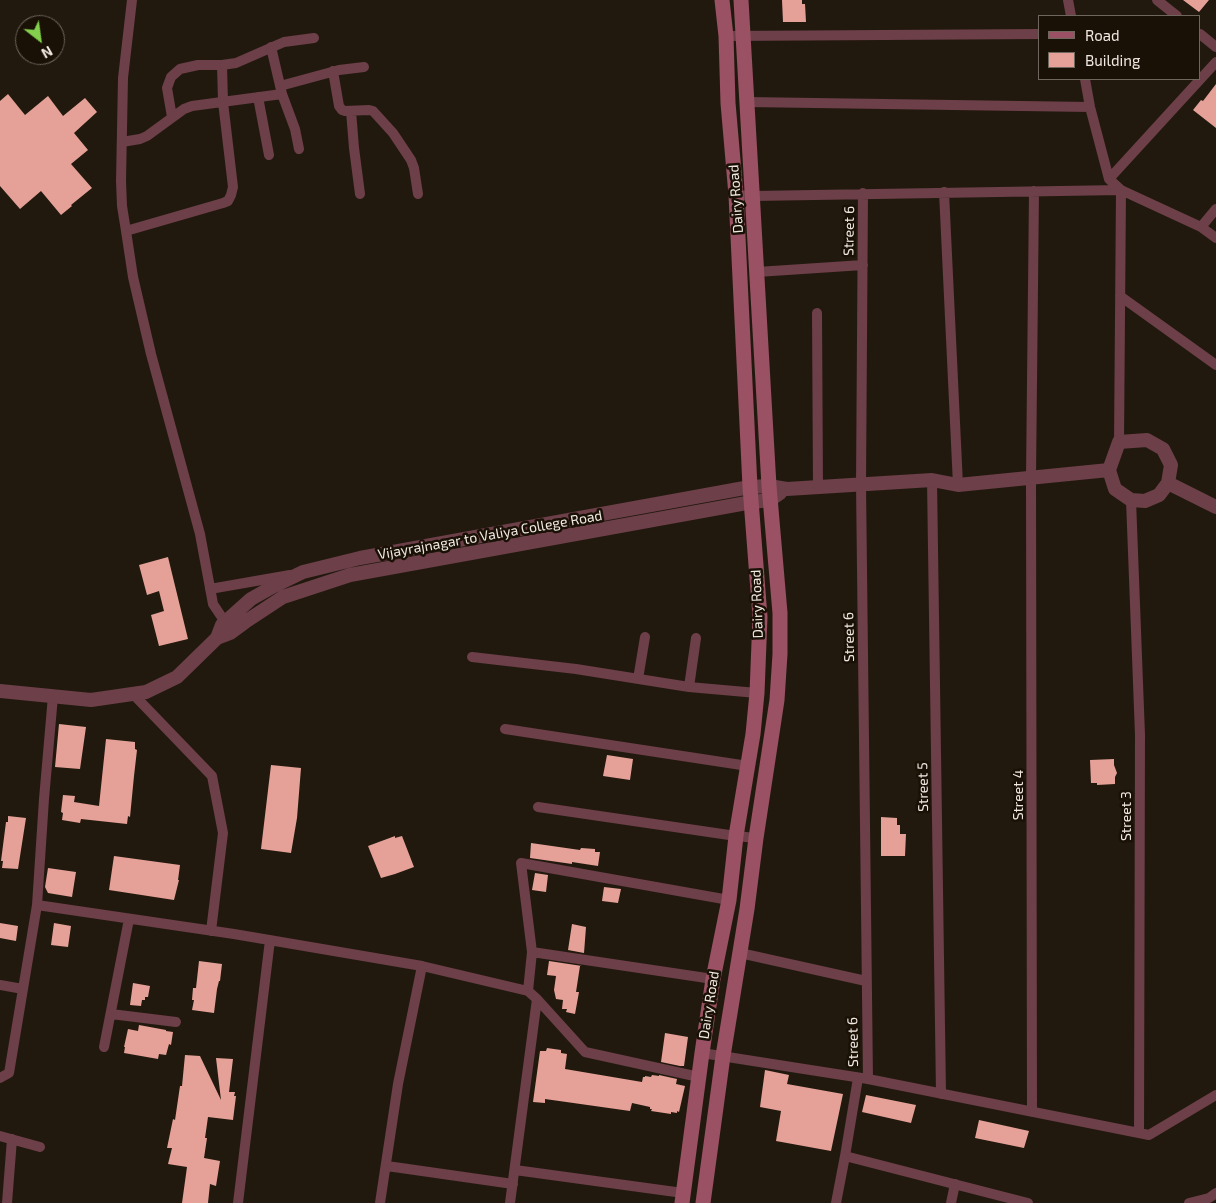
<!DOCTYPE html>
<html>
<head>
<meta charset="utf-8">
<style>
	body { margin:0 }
	#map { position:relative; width:1216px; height:1203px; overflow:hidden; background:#22190e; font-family:"Exo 2",sans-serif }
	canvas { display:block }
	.legend { position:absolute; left:1038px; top:15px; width:162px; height:65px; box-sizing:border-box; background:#191006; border:1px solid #6f675e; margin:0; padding:6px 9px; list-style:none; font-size:15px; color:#f1eae3 }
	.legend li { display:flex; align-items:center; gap:10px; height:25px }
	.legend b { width:25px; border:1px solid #6f675e }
	.north { position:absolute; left:15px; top:15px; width:50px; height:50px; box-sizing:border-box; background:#191006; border:1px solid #6f675e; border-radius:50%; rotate:150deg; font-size:14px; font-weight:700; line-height:20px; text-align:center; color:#f1eae3 }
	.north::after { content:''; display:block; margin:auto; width:18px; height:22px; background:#84cf4d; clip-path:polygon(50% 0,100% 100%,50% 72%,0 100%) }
</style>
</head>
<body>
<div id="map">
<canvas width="1216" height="1203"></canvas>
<ul class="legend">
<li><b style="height:6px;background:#995163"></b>Road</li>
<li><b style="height:14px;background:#e5a198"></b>Building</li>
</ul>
<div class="north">N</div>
</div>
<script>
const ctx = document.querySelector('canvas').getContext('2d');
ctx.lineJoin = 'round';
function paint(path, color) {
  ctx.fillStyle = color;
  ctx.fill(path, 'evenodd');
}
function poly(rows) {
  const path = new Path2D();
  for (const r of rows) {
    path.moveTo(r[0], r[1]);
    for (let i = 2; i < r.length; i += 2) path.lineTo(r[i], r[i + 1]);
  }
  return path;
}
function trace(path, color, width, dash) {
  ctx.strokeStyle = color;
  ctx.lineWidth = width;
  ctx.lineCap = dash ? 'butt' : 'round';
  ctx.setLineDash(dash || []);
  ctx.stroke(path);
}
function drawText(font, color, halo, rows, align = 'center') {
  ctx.font = font + ' "Exo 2",sans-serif';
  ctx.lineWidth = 5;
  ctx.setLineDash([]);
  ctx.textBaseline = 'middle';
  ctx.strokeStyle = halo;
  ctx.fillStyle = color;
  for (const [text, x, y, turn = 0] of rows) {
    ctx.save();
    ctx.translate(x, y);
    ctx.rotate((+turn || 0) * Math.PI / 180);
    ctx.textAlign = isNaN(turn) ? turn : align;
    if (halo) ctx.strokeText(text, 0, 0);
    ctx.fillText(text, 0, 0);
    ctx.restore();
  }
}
const building = poly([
	[782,0,802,0,802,4,805,4,806,22,783,22],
	[1183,0,1209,0,1199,12],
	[1216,84,1216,128,1193,110,1201,100,1203,101],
	[8,94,25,115,48,96,63,116,85,98,97,112,74,133,88,150,71,164,92,188,71,205,72,206,61,215,41,191,20,209,0,186,0,101],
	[168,557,188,639,159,646,151,615,164,611,159,591,147,595,139,565],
	[59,724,86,727,80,769,55,767],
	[106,739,135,742,135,749,137,750,134,776,130,817,128,816,127,824,81,819,80,823,62,820,63,813,61,812,63,795,75,796,74,802,99,806],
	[607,755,633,759,630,780,603,776],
	[1114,759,1114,765,1117,773,1115,777,1115,784,1097,785,1097,783,1091,783,1090,760],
	[271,765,301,768,297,818,291,853,261,849],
	[8,816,26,818,18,869,2,868,3,861,1,861,6,822,8,822],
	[881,817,897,818,897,825,900,825,900,834,906,834,905,856,881,856],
	[395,836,395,838,402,836,414,867,395,874,381,878,368,846],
	[531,843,580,850,581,848,595,849,595,852,600,852,598,866,572,862,572,864,530,858],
	[114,856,180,865,178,880,179,880,174,900,109,890],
	[48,868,76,872,72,897,48,893,45,887],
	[535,873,548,875,546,892,532,890],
	[604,887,621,889,618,903,602,901],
	[0,923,18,926,16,941,0,938],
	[54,923,71,926,68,947,51,945],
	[572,924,586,927,584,953,568,950],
	[199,961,222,964,220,981,219,981,217,989,214,1013,192,1010,194,1000,192,1000,193,988,196,988],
	[549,961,582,966,580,966,576,992,579,992,575,1014,566,1012,567,1009,562,1009,563,1000,556,999,554,990,556,976,547,975],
	[133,983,150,986,148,997,145,997,145,1000,142,1000,141,1006,130,1005],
	[139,1025,166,1030,166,1031,173,1032,171,1045,169,1044,166,1055,159,1054,158,1059,124,1053,125,1047,124,1047,128,1029,138,1031],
	[665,1033,688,1037,684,1066,680,1066,661,1062],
	[547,1048,561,1050,561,1053,567,1054,565,1069,642,1082,643,1077,645,1077,645,1076,651,1077,652,1075,659,1076,659,1075,677,1079,676,1084,685,1086,679,1112,677,1111,677,1113,671,1112,671,1114,651,1111,652,1109,650,1109,650,1107,632,1103,630,1111,545,1099,545,1103,533,1102,540,1051,546,1051],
	[185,1055,200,1056,221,1100,216,1058,233,1059,229,1092,235,1092,234,1096,236,1096,233,1120,208,1117,205,1138,207,1138,204,1158,220,1161,216,1186,210,1184,208,1203,182,1203,187,1167,168,1164,172,1148,167,1148,173,1119,175,1120,180,1086,182,1086],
	[765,1070,789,1075,787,1084,843,1094,831,1151,776,1141,781,1111,760,1107],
	[866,1095,916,1105,911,1123,862,1112],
	[979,1120,1029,1131,1024,1148,975,1138]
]);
const minor = poly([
	[132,0,123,78,121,181,122,206,126,231,133,277,151,354,200,534,213,604,225,622],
	[1068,0,1071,16],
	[1157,0,1177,16],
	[1200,34,1216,47],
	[726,36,1040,34],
	[271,47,282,94,295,129,299,149],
	[333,71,339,106,342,110,345,111,369,110,373,111,393,133,411,160,414,168,418,194],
	[1085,79,1090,107,1109,179,1121,190,1119,442],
	[280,86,339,70,364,67],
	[258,97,269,155],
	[747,102,1090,107],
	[351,111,354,148,360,194],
	[172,117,167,88,171,77,180,69,198,65,222,65,236,63,284,42,314,38],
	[122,142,140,139,147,136,184,109,192,106,282,94],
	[1109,179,1216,62],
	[944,192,958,485],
	[863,193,861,484,868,1079],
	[736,195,753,196,1121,190,1201,227,1216,238],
	[1201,227,1216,209],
	[126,231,223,203,228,201,231,195,233,187,223,102,222,65],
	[757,272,863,265],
	[1120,296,1216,365],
	[817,313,818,487],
	[932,480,941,1094],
	[1131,500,1140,735,1139,1133],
	[210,589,290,575],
	[472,657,576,669,689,687,757,693],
	[638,679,645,637],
	[689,687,696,638],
	[133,694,212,776,223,833,211,931],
	[505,729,748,766],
	[538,807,736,836,756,838],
	[37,905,234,934,422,966,528,991,537,999,585,1052,699,1077],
	[532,952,713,979],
	[740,953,866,981],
	[0,985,23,989],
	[528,991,532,952,521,863,729,900],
	[111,1014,176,1022],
	[104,1047,129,919],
	[702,1053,868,1079,1149,1135,1216,1095],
	[0,1078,9,1073,37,905,44,799,53,696],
	[1032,1112,1031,477,1034,191],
	[0,1136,40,1147],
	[845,1156,1028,1203],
	[387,1166,513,1184],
	[515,1170,683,1193],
	[7,1203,12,1139],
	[238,1203,270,940],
	[380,1203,398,1084,422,966],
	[510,1203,537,999],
	[836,1203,845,1156,858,1078],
	[951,1203,955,1184],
	[1189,1203,1209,1198,1216,1193]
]);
const tertiary = poly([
	[1147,440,1163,449,1171,465,1168,483,1159,495,1145,501,1131,500,1115,489,1109,470,1119,442,1147,440],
	[1168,483,1216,507],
	[217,638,222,625,251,599,274,586,303,572,360,558,750,487,769,486,787,489,932,480,958,485,1109,470],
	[0,691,91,700,146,692,177,677,217,638,230,633,245,622,283,597,350,575,752,502,770,500,780,493]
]);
const secondary = poly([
	[682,1203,702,1053,713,979,729,900,736,836,753,734,757,693,760,617,750,487,736,195,728,103,726,36,722,0],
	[703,1203,723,1056,747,909,756,838,777,700,780,654,780,613,769,486,741,0]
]);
const streetNames = [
	["Dairy Road",736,199,-94],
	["Street 6",849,231,-89],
	["Vijayrajnagar to Valiya College Road",490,535,-10],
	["Dairy Road",757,604,-92],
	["Street 6",849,637,-91],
	["Street 5",923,787,-91],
	["Street 4",1018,795,-90],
	["Street 3",1126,816,-90],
	["Dairy Road",709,1005,-81],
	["Street 6",853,1042,-91]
];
paint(building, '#e5a198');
trace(minor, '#6c3f49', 10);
trace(tertiary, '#6c3f49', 14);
trace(secondary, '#995163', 15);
drawText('14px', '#f1eae3', '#191006', streetNames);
</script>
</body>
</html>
